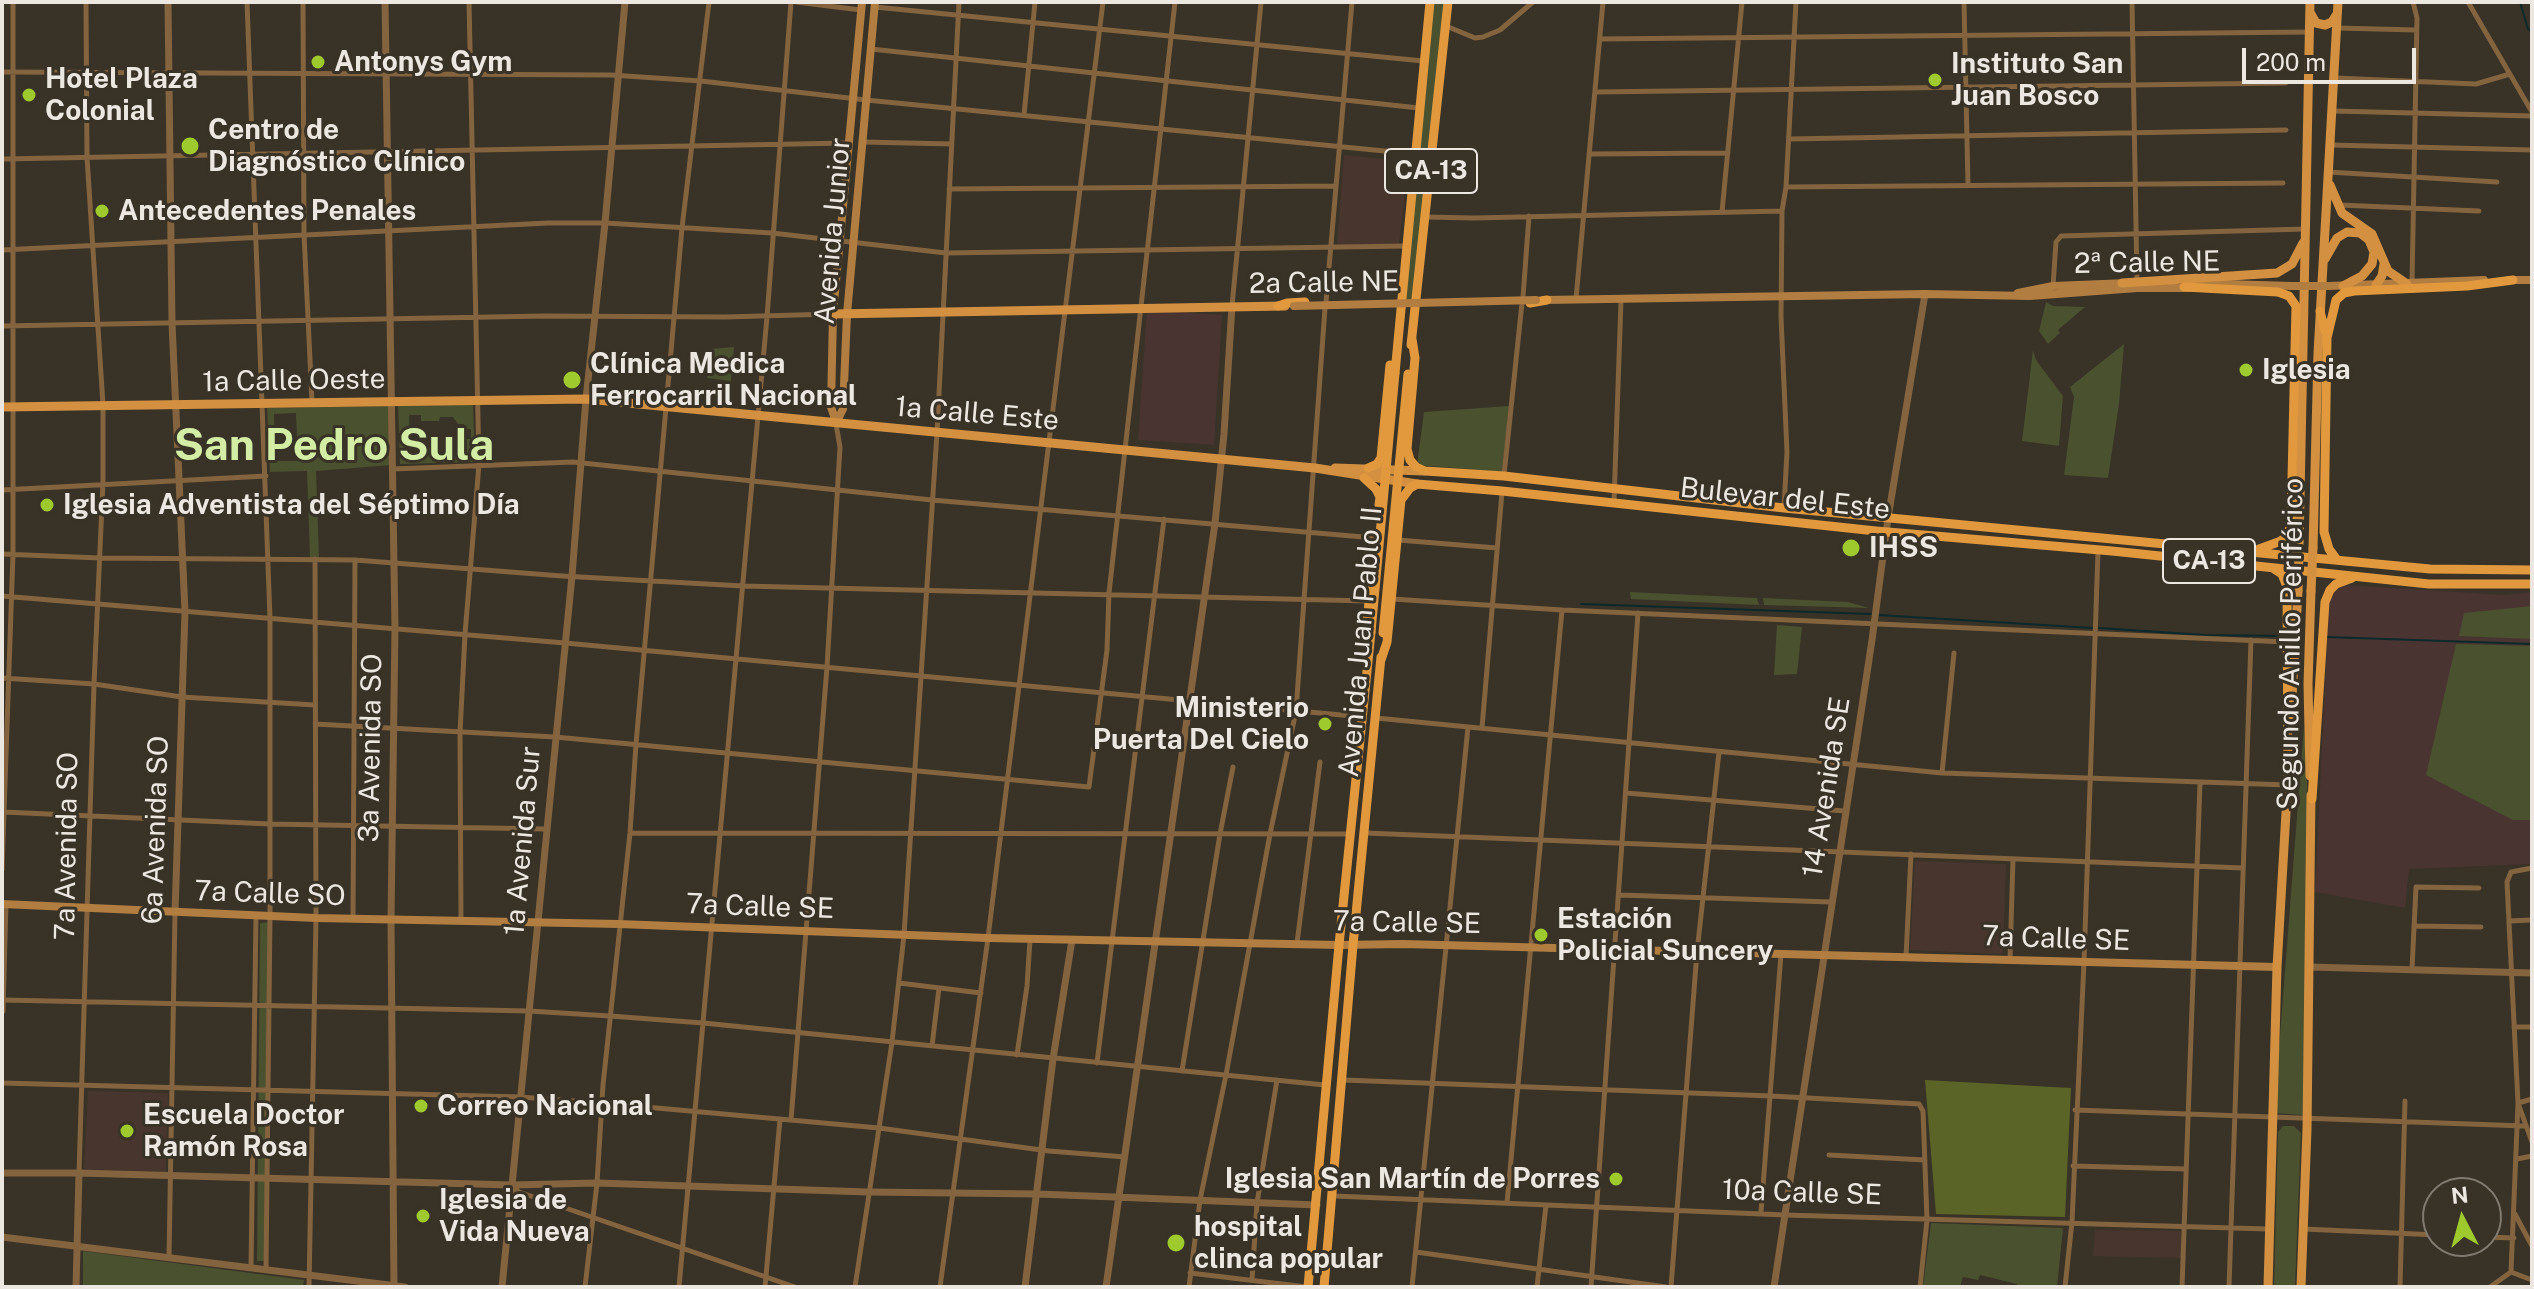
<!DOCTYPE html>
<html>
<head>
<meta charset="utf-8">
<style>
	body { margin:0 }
	#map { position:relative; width:2534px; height:1289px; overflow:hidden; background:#383227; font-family:"Public Sans",sans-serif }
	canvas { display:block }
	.frame { position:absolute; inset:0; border:4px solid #ece7e1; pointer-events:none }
	.north { position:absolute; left:2422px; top:1177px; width:80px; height:80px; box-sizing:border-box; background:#383227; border:2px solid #807a71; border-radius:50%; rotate:354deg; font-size:22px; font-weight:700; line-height:32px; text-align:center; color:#ece7e1 }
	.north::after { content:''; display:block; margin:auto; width:28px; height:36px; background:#9fca2e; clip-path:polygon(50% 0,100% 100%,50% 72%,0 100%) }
	.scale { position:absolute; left:2242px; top:48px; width:174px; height:36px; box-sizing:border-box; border:4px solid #ece7e1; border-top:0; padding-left:10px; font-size:24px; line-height:28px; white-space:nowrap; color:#ece7e1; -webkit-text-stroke:6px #383227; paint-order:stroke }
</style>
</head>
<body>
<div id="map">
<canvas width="2534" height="1289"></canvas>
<div class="frame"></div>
<div class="north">N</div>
<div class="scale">200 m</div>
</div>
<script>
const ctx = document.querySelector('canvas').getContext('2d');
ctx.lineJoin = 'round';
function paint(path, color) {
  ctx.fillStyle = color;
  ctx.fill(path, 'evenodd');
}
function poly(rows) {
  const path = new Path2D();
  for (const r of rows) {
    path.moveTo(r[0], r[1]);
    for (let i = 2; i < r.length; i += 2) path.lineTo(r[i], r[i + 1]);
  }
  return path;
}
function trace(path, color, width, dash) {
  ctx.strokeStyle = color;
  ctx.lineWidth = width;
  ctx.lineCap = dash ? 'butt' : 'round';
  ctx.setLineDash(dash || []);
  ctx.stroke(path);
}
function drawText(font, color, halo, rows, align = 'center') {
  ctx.font = font + ' "Public Sans",sans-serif';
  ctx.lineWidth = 6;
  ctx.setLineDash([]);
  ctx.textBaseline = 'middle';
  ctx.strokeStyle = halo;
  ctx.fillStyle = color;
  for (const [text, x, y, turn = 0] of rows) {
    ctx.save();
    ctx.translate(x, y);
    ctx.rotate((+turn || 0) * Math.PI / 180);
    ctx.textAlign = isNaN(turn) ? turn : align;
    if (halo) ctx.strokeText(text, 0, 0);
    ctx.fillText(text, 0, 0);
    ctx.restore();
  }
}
const industrial = poly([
	[1147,310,1222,315,1214,445,1138,440],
	[2345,585,2504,595,2532,592,2532,864,2409,869,2405,908,2315,892,2329,601,2335,591]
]);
const education = poly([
	[1344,155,1409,161,1399,244,1337,245],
	[1915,861,2006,864,2003,954,1910,950],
	[88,1091,168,1093,166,1172,84,1169],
	[2095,1230,2181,1231,2181,1258,2093,1256]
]);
const green = poly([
	[1430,2,1448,2,1416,300,1402,300],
	[2046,302,2053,306,2085,307,2058,330,2060,333,2048,344,2039,331],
	[2124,344,2119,404,2108,478,2064,475,2074,397,2070,387],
	[734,347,731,381,707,378,711,349],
	[2033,350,2036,360,2063,396,2059,446,2022,441],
	[473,402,475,462,400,464,398,405],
	[409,415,421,415,421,421,439,421,440,417,453,417,458,424,464,424,464,429,471,429,471,439,464,439,464,445,454,449,454,455,438,455,438,449,422,450,422,455,410,455],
	[391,406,392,465,316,471,319,558,310,558,307,471,270,472,267,408],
	[296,413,298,461,275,461,274,414],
	[1509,406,1502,472,1417,465,1424,412],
	[1630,592,1757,598,1759,605,1631,599],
	[1763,598,1848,602,1869,608,1764,605],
	[2532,606,2532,639,2459,636,2464,613],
	[1777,625,1802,627,1797,674,1774,675],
	[2456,644,2532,646,2532,820,2513,820,2426,775],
	[2304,726,2311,860,2303,1115,2274,1113],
	[269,922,265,1261,257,1261,260,923],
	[2283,1126,2294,1126,2301,1133,2295,1287,2274,1287,2278,1132],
	[1931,1223,2063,1228,2057,1287,2016,1287,2017,1284,1980,1275,1978,1280,1963,1277,1960,1287,1923,1287],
	[83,1251,304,1280,303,1287,83,1287]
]);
const forest = poly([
	[1925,1080,2071,1088,2065,1217,1936,1214]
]);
const stream = poly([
	[2520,2,2528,29,2532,32],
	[1581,604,1871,614],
	[1878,615,2093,628],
	[2099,628,2205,635,2284,636],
	[2327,637,2532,644]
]);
const minor = poly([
	[247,2,270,618,270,916,266,1269],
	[303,2,304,234,312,402],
	[796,2,861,10],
	[1964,2,1968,186],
	[2132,2,2137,281],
	[2468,2,2532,112],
	[875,7,1423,61],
	[1446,26,1475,38,1483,37,1500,30,1533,2],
	[2337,28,2416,30],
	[1600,39,2309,32],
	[871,49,1419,108],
	[2,72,611,75,701,81,866,100,1415,154],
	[2335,78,2476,84,2510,74],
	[1595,92,2286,83],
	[2333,111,2532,116],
	[1024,115,1035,2],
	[1789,139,2286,130],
	[863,142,952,144],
	[2331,145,2532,150],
	[1589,154,1728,153],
	[2,159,848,143],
	[2328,172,2497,182],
	[1786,187,2283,183],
	[949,189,1336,186],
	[2340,205,2479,211],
	[1722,212,1742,2],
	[1426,217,1474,218,1782,211],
	[2,250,548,223,605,223,772,233,946,253,1406,246],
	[2412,283,2417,18,2413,2],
	[2053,286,2056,242,2061,236,2305,229],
	[1523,297,1529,216],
	[1576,299,1603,2],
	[1326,302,1352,2],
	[1232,306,1261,2],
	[2,326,544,316,725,317,833,314],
	[393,469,573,462,932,500,1375,538],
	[1504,475,1522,303],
	[2,490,266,476],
	[1614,502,1621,300],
	[1784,507,1787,452,1781,317,1782,211,1786,187,1796,2],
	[1398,540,1497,548],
	[2,554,100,558,355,560,562,576,743,586,1368,601],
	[2,596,565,643,1363,717],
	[1392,599,1562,610,2286,642],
	[2,678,94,684,182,697,315,705],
	[1376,718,1942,773,2288,785],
	[315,724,555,737,1089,787,1107,650,1109,593,1175,2],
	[1482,728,1502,492],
	[1942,773,1954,653],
	[1626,793,1844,811],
	[3,812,270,824,545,829],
	[630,833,1349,834],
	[1365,833,2243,868],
	[2532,868,2511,872,2507,882,2518,1103,2532,1142],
	[2,870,13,554,13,2],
	[1620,895,1831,902],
	[353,919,355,560],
	[461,920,460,733,465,634,479,464,469,2],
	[2509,921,2532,920],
	[2414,926,2481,927],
	[1297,943,1320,762],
	[1906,957,1911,854],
	[2010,960,2013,859],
	[2412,969,2416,887,2479,888],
	[899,983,981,993],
	[2,1000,529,1011,610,1016,703,1023,1325,1085],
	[2514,1027,2532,1027],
	[932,1046,939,988],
	[1017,1055,1027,986,1030,940],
	[1097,1063,1164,519],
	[1182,1071,1220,834,1233,767],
	[1343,1080,1771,1096,1919,1104,1923,1111,1927,1220,1920,1287],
	[2,1083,520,1097,601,1103,879,1128,1049,1151,1125,1157],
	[2075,1110,2525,1126],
	[791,1120,827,667,840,447,836,424],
	[1829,1155,1925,1160],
	[2517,1159,2532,1156],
	[2073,1166,2186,1169],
	[79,1173,94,684,103,482,103,405,87,157,86,2],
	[512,1185,519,1192,795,1287],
	[1334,1196,1785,1215,2268,1229],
	[1507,1203,1562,610],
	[1761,1212,1781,954],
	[2515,1214,2532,1246],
	[2303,1229,2438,1235],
	[2486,1237,2514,1238],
	[1416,1252,1666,1287],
	[169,1258,175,912],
	[251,1268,256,915],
	[2511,1272,2518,1103,2532,1099],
	[2511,1272,2532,1280],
	[1190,1273,1307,1287],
	[1252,1280,1257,1203,1277,1080],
	[309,1287,316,918,315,559],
	[585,1287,597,1183,603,1085,630,833,636,744,682,228,709,2],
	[679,1287,767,317,791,2],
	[765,1287,780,1119],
	[855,1287,892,1042,904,935,937,433,959,2],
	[940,1287,988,938,1103,2],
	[1189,1287,1200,1200,1226,1075,1270,834,1296,711,1325,308],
	[1412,1287,1468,727],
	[1537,1287,1546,1205],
	[1591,1287,1638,613],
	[1671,1287,1697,952,1719,752],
	[2065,1287,2072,1222,2084,962,2098,551],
	[2182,1287,2200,783],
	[2229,1287,2251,640],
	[2400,1287,2405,1101],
	[2490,1287,2511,1272]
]);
const tertiary = poly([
	[168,2,172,323,185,612,175,912],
	[385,2,395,628,391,920,394,1287],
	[2309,967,2532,973],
	[2,1011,5,904],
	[2,1173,79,1173,512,1185,597,1183,868,1192,1038,1194,1317,1205],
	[2,1237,405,1287],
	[76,1287,79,1173],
	[502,1287,572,576,586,399,605,223,625,2],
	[1025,1287,1053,1059,1072,940],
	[1106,1287,1215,523,1224,434,1232,306],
	[1774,1287,1872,640,1888,518,1925,294]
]);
const secondary = poly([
	[2509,280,2532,280],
	[2193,283,2292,286],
	[2329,286,2484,280],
	[2018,293,2053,286,2128,283],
	[1544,300,1925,294,2030,296,2137,288,2189,288],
	[836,422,831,407,833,314,862,2],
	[836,423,843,409,847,314,875,2],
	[2,904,316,918,619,924,988,938,1339,945,1403,944,2277,967]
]);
const primary = poly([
	[2311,14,2316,23,2325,25,2332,22,2337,14],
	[2330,185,2342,213,2372,234,2388,271,2407,284],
	[2325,259,2337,238,2347,232,2360,233,2369,240,2374,252,2372,264,2362,276,2343,286],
	[2122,283,2277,273,2292,264,2303,243],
	[2376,285,2382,276,2384,264],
	[833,314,1285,306],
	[2,407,586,399,1315,468,1417,484],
	[1335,468,1424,471],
	[2299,547,2310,2],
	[2313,548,2318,353,2338,2],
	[2291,715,2298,591],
	[2310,776,2308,684,2311,591],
	[2268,1287,2277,967,2288,778],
	[2301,1287,2307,1129,2311,795]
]);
const trunk = poly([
	[2184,287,2278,292,2289,296,2296,306,2291,522,2288,534,2281,541,2259,549],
	[1530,303,1547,300],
	[1278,306,1287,303,1305,302],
	[2320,311,2325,331],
	[1412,339,1415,358,1407,449,1410,460,1416,467,1425,471,1504,476,1784,508,2430,569,2532,570],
	[1411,345,1448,2],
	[1395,373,1430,2],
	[1368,468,1377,464,1381,458,1390,365],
	[1364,478,1376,489,1380,497,1379,505],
	[2337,560,2329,549,2324,532,2327,338,2336,300,2344,293,2354,291,2467,286,2513,280],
	[2274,569,2282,574,2287,587,2288,785],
	[1365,640,1371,583],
	[1381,660,1387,642,1401,500,1410,488,1417,484,1502,491,1876,531,2112,551,2429,584,2532,584],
	[2312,799,2325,602,2330,590,2336,584,2352,578],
	[1308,1287,1339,945,1371,632],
	[1324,1287,1353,945,1381,657]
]);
const secondaryBridge = poly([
	[2292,286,2329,286],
	[1294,306,1536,300]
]);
const primaryBridge = poly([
	[2298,591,2299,547],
	[2311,591,2313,548]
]);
const trunkBridge = poly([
	[1371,632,1395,373],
	[1383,633,1408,374]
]);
const markers = [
	[318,62,8,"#9fca2e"],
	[1935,80,8,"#9fca2e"],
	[29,95,8,"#9fca2e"],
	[190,146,10,"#9fca2e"],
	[102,211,8,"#9fca2e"],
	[2246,370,8,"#9fca2e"],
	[572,380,10,"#9fca2e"],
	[47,505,8,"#9fca2e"],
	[1851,548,10,"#9fca2e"],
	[1325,724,8,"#9fca2e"],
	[1541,935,8,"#9fca2e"],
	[421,1106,8,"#9fca2e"],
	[127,1131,8,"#9fca2e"],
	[1616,1179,8,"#9fca2e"],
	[423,1216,8,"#9fca2e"],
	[1176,1243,10,"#9fca2e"]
];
const shields = [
	[1431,171,92],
	[2209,561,92]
];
const shieldNames = [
	["CA-13",1431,171],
	["CA-13",2209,561]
];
const poiNames = [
	["Antonys Gym",334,62],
	["Instituto San",1951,64],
	["Juan Bosco",1951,96],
	["Hotel Plaza",45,79],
	["Colonial",45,111],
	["Centro de",208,130],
	["Diagnóstico Clínico",208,162],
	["Antecedentes Penales",118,211],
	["Clínica Medica",590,364],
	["Ferrocarril Nacional",590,396],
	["Iglesia",2262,370],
	["Iglesia Adventista del Séptimo Día",63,505],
	["IHSS",1869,548],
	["Ministerio",1309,708,"right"],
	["Puerta Del Cielo",1309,740,"right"],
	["Estación",1557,919],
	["Policial Suncery",1557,951],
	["Correo Nacional",437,1106],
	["Escuela Doctor",143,1115],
	["Ramón Rosa",143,1147],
	["Iglesia San Martín de Porres",1600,1179,"right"],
	["Iglesia de",439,1200],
	["Vida Nueva",439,1232],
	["hospital",1194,1227],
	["clinca popular",1194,1259]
];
const streetNames = [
	["Avenida Junior",833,231,-85],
	["2ª Calle NE",2147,263,-1],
	["2a Calle NE",1324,283,-1],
	["1a Calle Oeste",294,381,-1],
	["1a Calle Este",977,414,5],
	["Bulevar del Este",1785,499,6],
	["Avenida Juan Pablo II",1361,642,-85],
	["Segundo Anillo Periférico",2291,644,-89],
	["3a Avenida SO",371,748,-89],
	["14 Avenida SE",1827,787,-81],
	["6a Avenida SO",156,830,-88],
	["1a Avenida Sur",523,841,-85],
	["7a Avenida SO",67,846,-89],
	["7a Calle SO",270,894,2],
	["7a Calle SE",760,907,2],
	["7a Calle SE",1407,923,1],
	["7a Calle SE",2056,939,2],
	["10a Calle SE",1802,1193,2]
];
const townNames = [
	["San Pedro Sula",334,446]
];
paint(industrial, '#493432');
paint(education, '#48362e');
paint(green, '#4a512e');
paint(forest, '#5a6426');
trace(stream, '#0b292b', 2);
trace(minor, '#84633f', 5);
trace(tertiary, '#84633f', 7);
trace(secondary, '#b17d41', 8);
trace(primary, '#d39040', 9);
trace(trunk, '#e2993e', 9);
trace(secondaryBridge, '#b17d41', 8);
trace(primaryBridge, '#d39040', 9);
trace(trunkBridge, '#e2993e', 9);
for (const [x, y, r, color] of markers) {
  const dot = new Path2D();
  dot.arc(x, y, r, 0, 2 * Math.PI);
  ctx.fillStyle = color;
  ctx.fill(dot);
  trace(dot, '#383227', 3);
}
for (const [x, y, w] of shields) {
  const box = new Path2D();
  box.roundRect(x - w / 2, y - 22, w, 44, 6);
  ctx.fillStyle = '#383227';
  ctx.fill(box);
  trace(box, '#ece7e1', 2);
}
drawText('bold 26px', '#ece7e1', null, shieldNames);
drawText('bold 28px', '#ece7e1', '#383227', poiNames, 'left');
drawText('28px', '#ece7e1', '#383227', streetNames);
drawText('bold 44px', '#d3eea4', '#383227', townNames);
</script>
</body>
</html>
